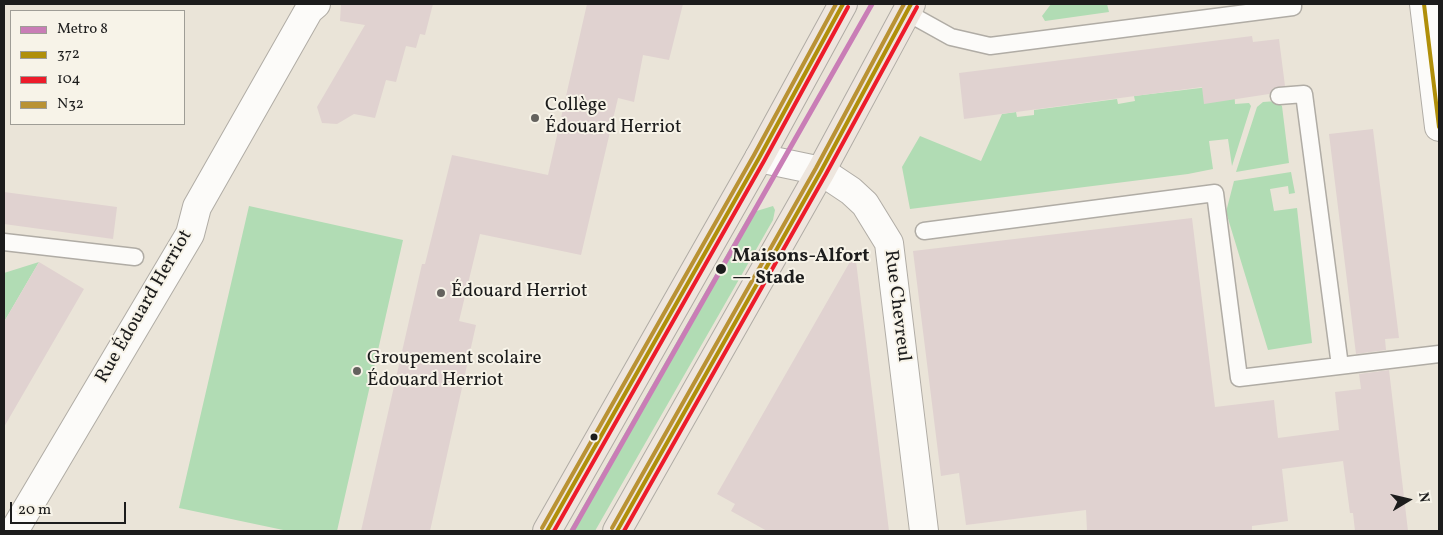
<!DOCTYPE html>
<html>
<head>
<meta charset="utf-8">
<style>
	body { margin:0 }
	#map { position:relative; width:1443px; height:535px; overflow:hidden; background:#eae4d8; font-family:Vollkorn,serif }
	canvas { display:block }
	.frame { position:absolute; inset:0; border:5px solid #1c1c1c; pointer-events:none }
	.legend { position:absolute; left:10px; top:10px; width:175px; height:115px; box-sizing:border-box; background:#f7f3e8; border:1px solid #9f9d96; margin:0; padding:6px 9px; list-style:none; font-size:15px; color:#1c1c1c }
	.legend li { display:flex; align-items:center; gap:10px; height:25px }
	.legend b { width:25px; border:1px solid #9f9d96 }
	.north { position:absolute; left:1383px; top:475px; width:50px; height:50px; -webkit-text-stroke:4px #f7f3e8; paint-order:stroke; rotate:81deg; font-size:14px; font-weight:700; line-height:20px; text-align:center; color:#1c1c1c }
	.north::after { content:''; display:block; margin:auto; width:18px; height:22px; background:#1c1c1c; clip-path:polygon(50% 0,100% 100%,50% 72%,0 100%) }
	.scale { position:absolute; left:10px; top:502px; width:116px; height:22px; box-sizing:border-box; border:2px solid #1c1c1c; border-top:0; padding-left:6px; font-size:15px; line-height:18px; white-space:nowrap; color:#1c1c1c; -webkit-text-stroke:4px #f7f3e8; paint-order:stroke }
</style>
</head>
<body>
<div id="map">
<canvas width="1443" height="535"></canvas>
<div class="frame"></div>
<ul class="legend">
<li><b style="height:6px;background:#c97db6"></b>Metro 8</li>
<li><b style="height:6px;background:#b08f0a"></b>372</li>
<li><b style="height:6px;background:#ed1b2a"></b>104</li>
<li><b style="height:6px;background:#b99234"></b>N32</li>
</ul>
<div class="north">N</div>
<div class="scale">20 m</div>
</div>
<script>
const ctx = document.querySelector('canvas').getContext('2d');
ctx.lineJoin = 'round';
function paint(path, color) {
  ctx.fillStyle = color;
  ctx.fill(path, 'evenodd');
}
function poly(rows) {
  const path = new Path2D();
  for (const r of rows) {
    path.moveTo(r[0], r[1]);
    for (let i = 2; i < r.length; i += 2) path.lineTo(r[i], r[i + 1]);
  }
  return path;
}
function trace(path, color, width, dash) {
  ctx.strokeStyle = color;
  ctx.lineWidth = width;
  ctx.lineCap = dash ? 'butt' : 'round';
  ctx.setLineDash(dash || []);
  ctx.stroke(path);
}
function drawText(font, color, halo, rows, align = 'center') {
  ctx.font = font + ' Vollkorn,serif';
  ctx.lineWidth = 4;
  ctx.setLineDash([]);
  ctx.textBaseline = 'middle';
  ctx.strokeStyle = halo;
  ctx.fillStyle = color;
  for (const [text, x, y, turn = 0] of rows) {
    ctx.save();
    ctx.translate(x, y);
    ctx.rotate((+turn || 0) * Math.PI / 180);
    ctx.textAlign = isNaN(turn) ? turn : align;
    if (halo) ctx.strokeText(text, 0, 0);
    ctx.fillText(text, 0, 0);
    ctx.restore();
  }
}
const green = poly([
	[1051,4,1107,4,1109,12,1045,21,1042,16],
	[1234,84,1235,104,1249,103,1251,106,1232,166,1228,139,1209,141,1213,169,1188,174,910,209,902,167,920,136,981,161,1002,114,1016,112,1017,117,1034,115,1034,110,1117,99,1118,104,1135,101,1134,96],
	[1277,101,1282,106,1289,163,1236,172,1257,107,1263,102],
	[1291,172,1295,193,1289,194,1288,186,1270,189,1274,211,1297,208,1312,343,1268,350,1226,212,1234,181],
	[249,206,403,240,337,531,288,531,179,508],
	[773,206,775,210,773,220,595,531,569,531,750,213],
	[39,262,4,322,4,273]
]);
const building = poly([
	[341,4,433,4,425,35,420,34,416,48,406,46,396,82,386,80,375,118,354,114,337,124,322,123,317,107,365,25,340,21],
	[587,4,683,4,669,60,643,55,634,102,618,98,581,255,480,234,459,321,476,325,430,531,361,531,422,264,425,264,452,155,548,175],
	[1252,36,1253,42,1279,39,1285,86,1274,88,1269,94,1204,104,1202,87,964,119,959,73],
	[1373,129,1399,338,1385,339,1386,350,1356,354,1329,134],
	[4,192,117,207,113,239,4,224],
	[1192,218,1215,407,1274,400,1278,438,1339,430,1335,392,1361,389,1359,374,1389,370,1408,531,1355,531,1353,513,1350,513,1343,461,1282,469,1288,521,1252,526,1252,531,1087,531,1086,510,966,525,959,473,941,476,913,251],
	[855,253,889,531,767,531,731,511,735,504,717,494],
	[39,262,84,289,4,427,4,322]
]);
const service = poly([
	[906,12,951,37,990,46,1293,7,1293,4],
	[1279,96,1304,94,1340,366],
	[924,231,1215,193,1239,378,1439,354],
	[4,242,135,257]
]);
const minor = poly([
	[759,158,821,171,851,191,865,204,889,243,924,531],
	[14,531,190,234,197,207,309,10,316,4]
]);
const tertiary = poly([
	[1424,4,1439,127]
]);
const primary = poly([
	[547,531,759,158,843,4],
	[617,531,821,171,911,4]
]);
const bus1 = poly([
	[1424,4,1439,127],
	[547,531,759,158,843,4],
	[617,531,821,171,911,4]
]);
const bus2 = poly([
	[554,531,764,161,848,7],
	[624,531,826,174,917,7]
]);
const bus3 = poly([
	[542,528,754,155,836,4],
	[612,528,816,168,904,4]
]);
const metro1 = poly([
	[572,531,872,4]
]);
const markers = [
	[535,118,5,"#64625e"],
	[721,269,6,"#1c1c1c"],
	[441,293,5,"#64625e"],
	[357,371,5,"#64625e"],
	[594,437,4.5,"#1c1c1c"]
];
const poiNames = [
	["Collège",545,107],
	["Édouard Herriot",545,129],
	["Édouard Herriot",451,293],
	["Groupement scolaire",367,360],
	["Édouard Herriot",367,382]
];
const stopNames = [
	["Maisons-Alfort",732,258],
	["— Stade",732,280]
];
const streetNames = [
	["Rue Chevreul",896,306,83],
	["Rue Édouard Herriot",145,307,-60]
];
paint(green, '#b1dcb4');
paint(building, '#e0d2d0');
trace(service, '#b0aca5', 19);
trace(minor, '#b0aca5', 30);
trace(tertiary, '#b0aca5', 30);
trace(primary, '#b0aca5', 30);
trace(service, '#fcfbf9', 16);
trace(minor, '#fcfbf9', 28);
trace(tertiary, '#fcfbf9', 28);
trace(primary, '#eee6de', 28);
trace(bus1, '#b08f0a', 4);
trace(bus2, '#ed1b2a', 4);
trace(bus3, '#b99234', 4);
trace(metro1, '#c97db6', 5);
for (const [x, y, r, color] of markers) {
  const dot = new Path2D();
  dot.arc(x, y, r, 0, 2 * Math.PI);
  ctx.fillStyle = color;
  ctx.fill(dot);
  trace(dot, '#f7f3e8', 2);
}
drawText('19px', '#1c1c1c', '#f7f3e8', poiNames, 'left');
drawText('bold 19px', '#1c1c1c', '#f7f3e8', stopNames, 'left');
drawText('19px', '#1c1c1c', '#f7f3e8', streetNames);
</script>
</body>
</html>
